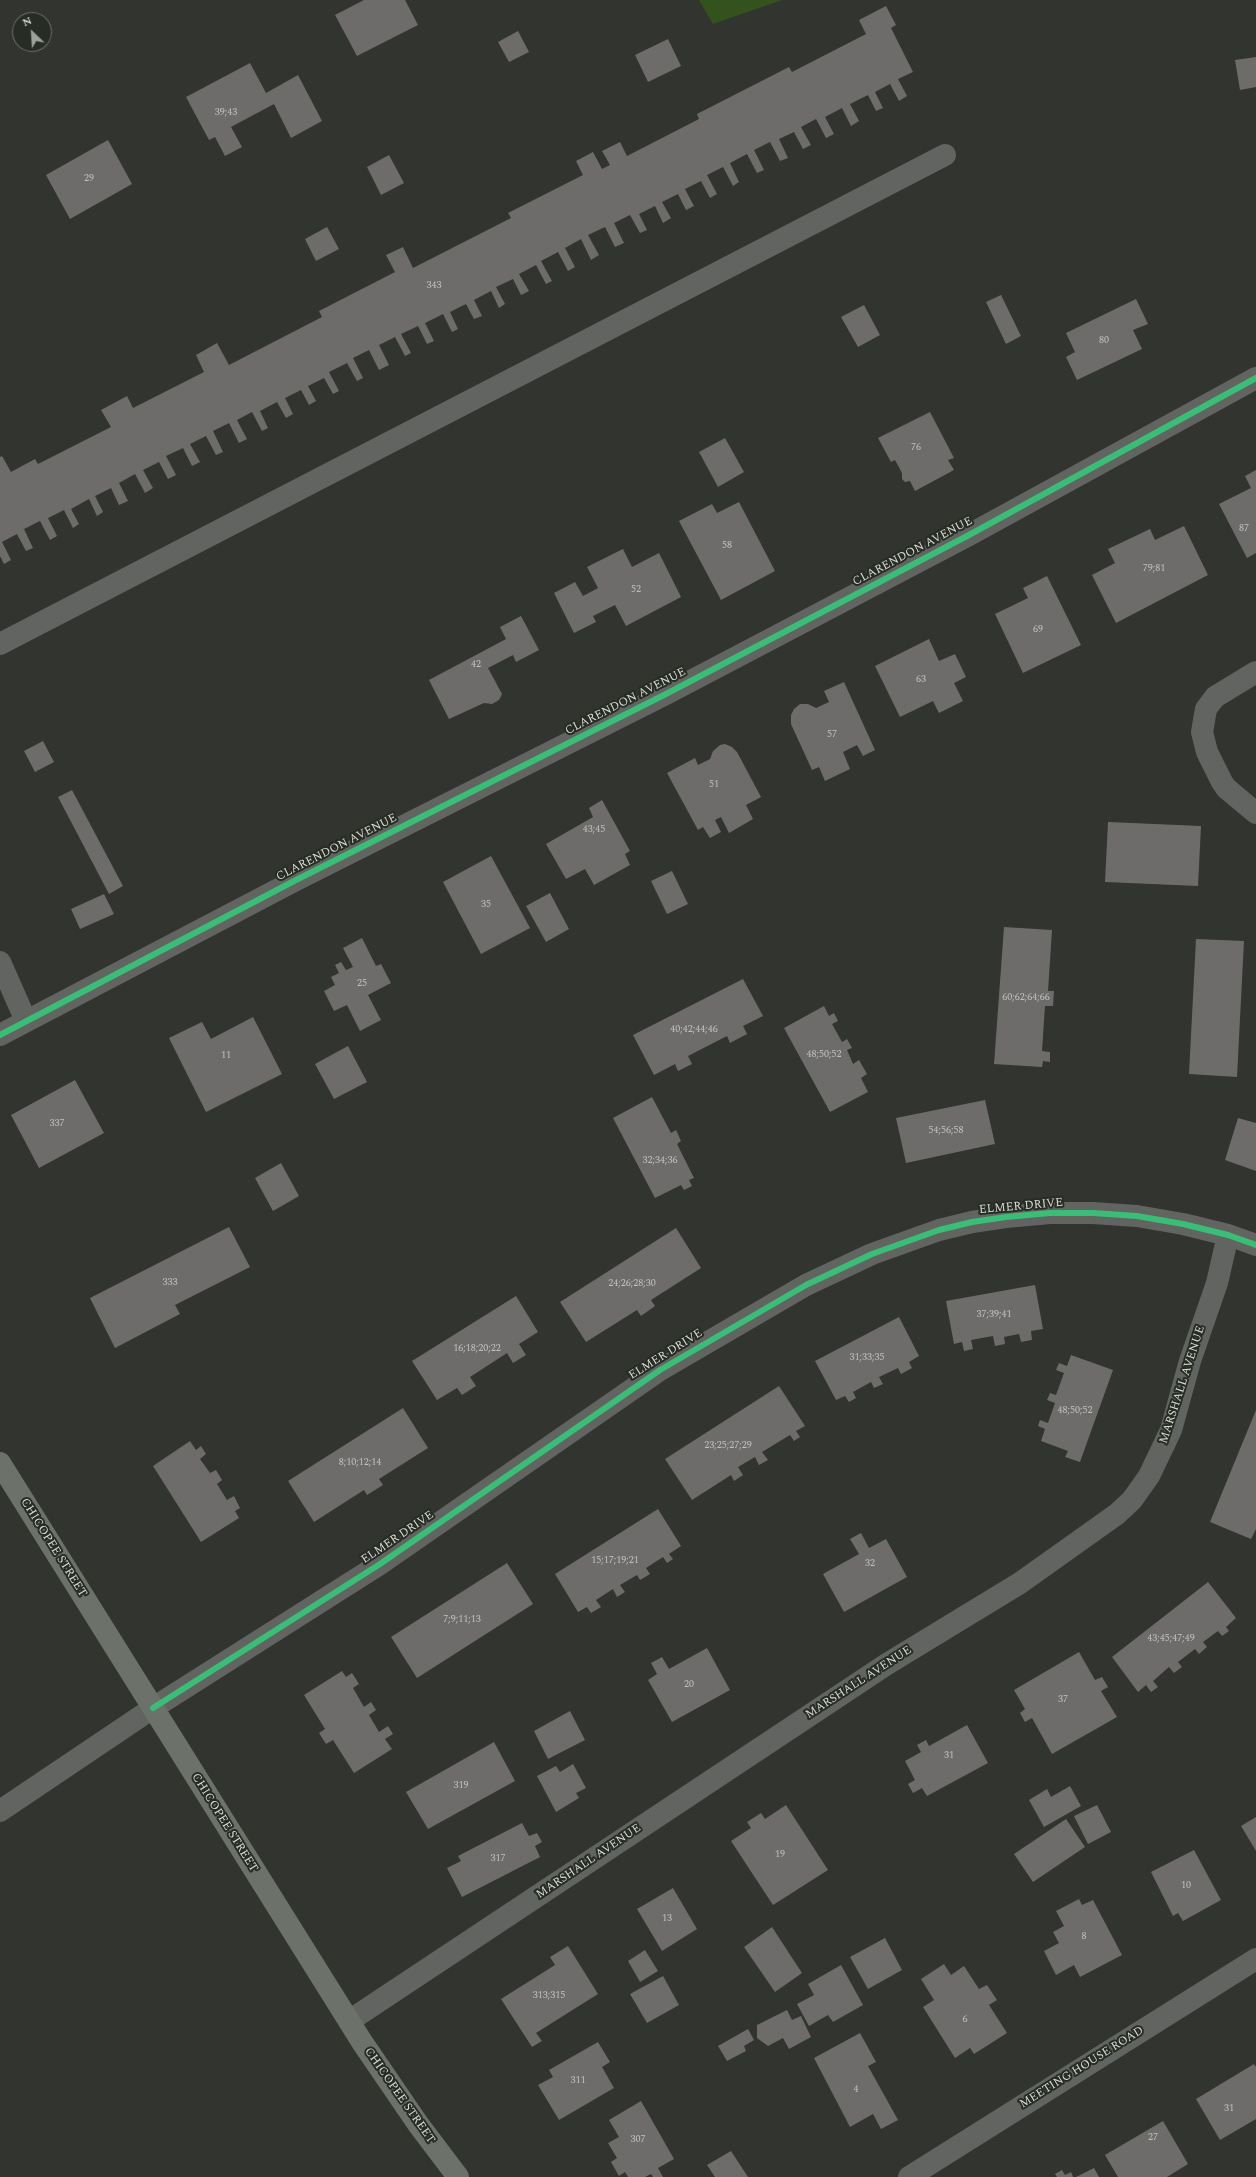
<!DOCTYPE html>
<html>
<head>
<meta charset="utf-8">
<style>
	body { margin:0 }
	#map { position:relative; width:1256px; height:2177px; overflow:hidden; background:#31342f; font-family:Spectral,serif }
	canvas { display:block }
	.north { position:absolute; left:12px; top:12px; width:40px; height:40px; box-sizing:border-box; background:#272c24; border:1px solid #6e736c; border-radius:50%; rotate:335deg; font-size:11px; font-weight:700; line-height:16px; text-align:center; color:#d9ddd7 }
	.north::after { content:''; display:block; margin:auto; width:14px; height:18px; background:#9ea29c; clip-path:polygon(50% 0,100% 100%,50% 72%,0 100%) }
</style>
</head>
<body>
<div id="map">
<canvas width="1256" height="2177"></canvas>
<div class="north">N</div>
</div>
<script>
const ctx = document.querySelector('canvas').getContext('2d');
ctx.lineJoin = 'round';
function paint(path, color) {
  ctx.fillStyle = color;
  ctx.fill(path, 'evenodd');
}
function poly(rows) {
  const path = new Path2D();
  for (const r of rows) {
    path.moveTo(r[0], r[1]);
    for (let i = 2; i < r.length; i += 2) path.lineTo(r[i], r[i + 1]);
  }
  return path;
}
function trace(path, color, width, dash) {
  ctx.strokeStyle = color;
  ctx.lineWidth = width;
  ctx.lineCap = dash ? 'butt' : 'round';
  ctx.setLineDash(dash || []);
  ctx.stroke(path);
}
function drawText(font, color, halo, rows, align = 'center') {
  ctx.font = font + ' Spectral,serif';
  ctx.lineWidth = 4;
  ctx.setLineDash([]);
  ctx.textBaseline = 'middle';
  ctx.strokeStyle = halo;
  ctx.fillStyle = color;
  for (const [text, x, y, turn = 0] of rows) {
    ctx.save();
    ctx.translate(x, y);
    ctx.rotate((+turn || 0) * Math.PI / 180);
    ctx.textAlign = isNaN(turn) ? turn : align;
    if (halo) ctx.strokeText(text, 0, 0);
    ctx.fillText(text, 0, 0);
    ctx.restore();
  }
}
const green = poly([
	[699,0,782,0,713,24]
]);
const building = poly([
	[364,0,405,0,418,25,357,56,335,15],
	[886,6,896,25,891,28,913,72,898,79,907,96,899,101,890,84,875,92,883,108,876,111,868,95,850,104,859,121,851,126,842,108,825,117,834,134,826,138,816,119,801,127,811,145,803,149,794,132,779,139,788,158,780,161,770,142,754,150,764,170,757,173,747,154,730,163,739,182,733,186,723,167,707,175,717,194,710,198,701,181,685,189,694,206,686,210,678,194,662,202,671,218,663,223,655,206,639,214,647,230,640,233,630,215,614,223,624,243,615,247,605,227,588,235,599,255,591,260,581,239,565,248,575,267,568,271,558,252,541,261,552,281,546,284,536,265,519,274,529,291,521,295,513,279,496,287,505,304,499,308,491,291,474,300,482,316,474,319,466,304,450,312,458,329,452,332,443,314,425,323,434,341,427,344,418,326,401,334,411,353,405,356,395,337,379,345,389,365,379,370,369,350,353,358,363,378,357,381,347,363,329,372,339,391,333,394,324,378,308,386,316,401,309,405,301,390,285,398,293,414,286,418,277,402,260,411,268,428,262,431,252,412,237,420,247,439,239,443,229,423,213,431,223,452,216,455,206,436,190,444,200,462,192,466,183,448,166,456,176,475,168,479,159,462,143,470,153,488,145,493,135,474,119,483,128,501,119,505,111,488,95,496,103,512,97,516,89,499,71,509,79,524,73,528,64,510,48,518,57,536,50,540,40,521,24,529,33,548,26,551,17,534,2,542,11,560,4,564,0,556,0,457,2,456,11,472,35,459,38,464,111,427,101,410,127,396,133,408,204,372,196,355,217,343,229,365,322,317,319,311,395,272,386,255,403,247,413,268,511,218,508,213,583,175,576,161,593,152,602,169,610,165,602,151,620,142,627,156,699,119,697,114,789,67,792,72,866,34,859,20],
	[518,31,529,52,509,62,498,42],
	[668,39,681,66,648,82,635,55],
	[1256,57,1256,87,1240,90,1235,60],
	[250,63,266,93,298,75,322,121,291,138,274,104,231,127,242,147,225,156,215,137,209,140,186,97],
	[108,140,132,184,70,219,46,175],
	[389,155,404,183,381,195,367,167],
	[327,227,339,249,316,261,305,239],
	[1001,295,1021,336,1006,344,986,302],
	[1136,299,1148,324,1133,330,1142,349,1077,380,1066,357,1075,352,1066,333],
	[864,305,880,335,858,347,841,317],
	[930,412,954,458,948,460,954,470,915,491,910,481,905,482,902,479,902,473,895,460,891,462,878,438],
	[725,438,744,472,718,487,699,452],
	[1256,470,1256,553,1247,558,1219,504,1251,488,1245,476],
	[739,502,775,571,721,600,679,521,712,504,717,513],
	[1184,526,1208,575,1116,623,1092,575,1115,563,1108,549,1150,529,1155,540],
	[623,549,632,567,659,553,681,597,626,626,615,605,593,616,596,622,574,633,554,593,575,582,583,596,598,588,587,567],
	[1047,576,1081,645,1023,673,995,614,1028,598,1023,588],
	[521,616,539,650,516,662,513,655,488,668,502,694,499,700,492,704,484,703,449,719,429,680,506,639,500,627],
	[929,639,939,661,955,654,966,677,954,683,963,701,939,713,933,701,900,717,875,666],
	[844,682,875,750,863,756,857,745,843,752,850,769,825,781,819,767,812,770,791,724,791,715,794,709,800,704,808,704,816,708,829,702,824,691],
	[43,741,54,762,35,772,24,751],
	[725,744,732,747,737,752,761,797,746,805,753,819,729,833,721,817,715,820,721,832,710,838,703,827,698,830,667,773,695,758,698,765,710,759,713,751,720,745],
	[72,790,123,886,109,894,58,797],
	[602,800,630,851,625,854,630,865,594,885,585,869,566,879,546,844,593,817,589,808],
	[1108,822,1201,826,1198,886,1105,882],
	[491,856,530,928,481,954,443,882],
	[672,871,688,904,667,914,651,881],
	[550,893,569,929,546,942,526,906],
	[104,894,114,914,80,929,71,909],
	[1004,927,1052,930,1048,991,1054,991,1053,1006,1045,1006,1042,1051,1050,1052,1050,1062,1043,1061,1042,1067,994,1064],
	[362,938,376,966,381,964,391,983,368,995,381,1020,360,1031,347,1005,334,1011,324,991,335,985,331,977,339,973,335,965,341,962,346,970,353,967,343,948],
	[1196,939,1244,941,1237,1077,1189,1074],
	[743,979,763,1016,743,1026,747,1034,730,1043,727,1036,688,1056,692,1064,678,1071,675,1064,654,1075,633,1035],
	[824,1006,829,1016,834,1013,838,1021,832,1024,842,1042,847,1039,852,1048,847,1050,853,1064,859,1060,867,1074,861,1078,868,1092,830,1112,784,1028],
	[253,1017,282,1074,206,1112,169,1038,202,1022,211,1039],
	[348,1046,367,1082,334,1099,315,1064],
	[75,1080,104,1133,39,1168,11,1115],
	[652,1097,671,1133,676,1130,681,1141,677,1144,694,1178,689,1180,692,1186,684,1190,681,1185,655,1198,613,1118],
	[985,1100,995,1144,906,1163,896,1118],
	[1238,1118,1256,1123,1256,1171,1225,1160],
	[281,1163,299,1196,273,1211,255,1178],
	[229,1227,250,1267,175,1305,180,1314,115,1348,90,1298],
	[676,1228,701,1268,651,1300,655,1306,641,1316,637,1310,586,1342,560,1302],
	[1035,1285,1043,1329,1031,1331,1032,1340,1021,1342,1019,1334,1004,1337,1005,1344,995,1346,993,1336,971,1340,973,1349,964,1351,962,1342,954,1344,946,1301],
	[516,1296,538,1332,519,1344,526,1355,513,1363,507,1353,470,1377,476,1386,462,1395,457,1388,437,1400,412,1361],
	[899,1317,919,1356,909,1362,912,1368,901,1374,898,1368,879,1377,883,1384,874,1388,871,1382,853,1392,856,1398,849,1402,845,1396,836,1400,815,1361],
	[1071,1355,1113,1370,1080,1462,1065,1457,1068,1451,1041,1441,1045,1429,1038,1426,1040,1420,1048,1423,1055,1403,1047,1400,1050,1393,1056,1395,1064,1373,1056,1370,1059,1363,1067,1366],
	[779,1386,805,1426,796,1431,800,1437,794,1441,790,1435,762,1452,768,1460,759,1465,755,1457,738,1467,743,1475,734,1481,731,1475,692,1500,665,1459],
	[403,1408,428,1448,379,1479,383,1485,367,1495,364,1490,314,1522,288,1481],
	[1256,1410,1256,1529,1251,1539,1210,1522],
	[190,1441,196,1450,201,1446,206,1454,200,1459,210,1473,216,1470,222,1480,217,1484,227,1500,234,1496,240,1508,235,1511,239,1518,201,1542,153,1466],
	[658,1509,681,1546,669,1554,673,1559,667,1563,663,1557,646,1568,650,1574,640,1580,637,1575,620,1585,625,1592,617,1597,613,1589,596,1600,601,1607,591,1613,587,1607,578,1612,555,1574],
	[861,1533,869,1548,886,1539,907,1577,844,1612,823,1574,859,1554,850,1539],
	[507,1563,533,1604,417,1678,391,1637],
	[1208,1582,1236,1618,1226,1627,1229,1631,1222,1636,1218,1631,1203,1642,1207,1647,1199,1654,1195,1649,1178,1662,1182,1667,1174,1673,1169,1667,1153,1681,1158,1687,1151,1692,1146,1685,1138,1692,1112,1657],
	[707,1648,730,1690,672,1722,648,1680,657,1674,651,1663,662,1657,669,1669],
	[1079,1652,1095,1680,1102,1677,1108,1687,1101,1691,1117,1717,1052,1754,1032,1718,1025,1722,1020,1713,1025,1709,1014,1690],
	[342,1671,346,1677,352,1673,359,1684,353,1688,364,1707,371,1702,376,1710,369,1715,379,1732,388,1726,393,1734,385,1739,392,1749,354,1773,333,1740,326,1744,319,1733,325,1729,304,1695],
	[570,1711,585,1740,548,1759,534,1731],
	[967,1725,988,1763,927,1796,922,1788,913,1793,908,1784,915,1780,905,1761,921,1752,917,1745,926,1740,929,1746],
	[494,1742,515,1781,428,1829,406,1792],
	[573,1764,586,1788,576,1793,579,1798,556,1812,537,1776,556,1766,560,1772],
	[1070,1786,1081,1806,1044,1827,1029,1800,1047,1789,1051,1797],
	[786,1805,828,1870,773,1905,731,1841,751,1828,747,1822,761,1813,765,1819],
	[1097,1805,1111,1832,1088,1844,1074,1816],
	[1256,1817,1256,1851,1241,1826],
	[1066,1819,1085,1847,1033,1882,1014,1854],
	[522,1823,529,1836,537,1833,542,1842,535,1846,540,1857,462,1897,447,1868,461,1861,458,1856],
	[1194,1850,1221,1900,1183,1921,1178,1913,1173,1916,1151,1872],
	[673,1888,697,1929,662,1951,637,1909],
	[1079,1899,1082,1905,1093,1900,1122,1955,1080,1977,1074,1965,1056,1975,1044,1951,1059,1943,1053,1932,1064,1926,1056,1911],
	[772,1927,802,1973,775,1992,744,1947],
	[885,1938,902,1970,868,1989,850,1957],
	[568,1946,598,1994,536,2033,542,2041,532,2047,501,1999,555,1965,550,1957],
	[645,1950,658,1971,640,1982,628,1961],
	[944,1964,951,1975,964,1966,979,1989,987,1985,997,2000,989,2005,1007,2033,974,2054,970,2048,955,2058,923,2007,934,2000,921,1979],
	[841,1965,863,2005,833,2022,828,2015,809,2026,797,2004,814,1995,808,1984],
	[663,1976,679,2005,647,2023,630,1994],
	[787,2010,792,2020,801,2016,811,2037,789,2049,783,2038,768,2046,757,2038,757,2025],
	[748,2029,754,2040,744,2046,746,2051,727,2061,718,2046],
	[860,2033,876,2062,868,2066,898,2120,881,2129,873,2114,850,2127,814,2058],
	[598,2042,610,2062,602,2067,614,2088,559,2120,538,2085,553,2077,549,2070],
	[1254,2064,1256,2067,1256,2119,1220,2140,1196,2099],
	[641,2101,674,2159,658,2168,663,2177,653,2177,651,2174,645,2177,628,2177,625,2172,619,2176,611,2162,617,2158,608,2143,619,2137,609,2120],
	[1163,2121,1188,2164,1167,2177,1118,2177,1105,2155],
	[731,2151,748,2177,715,2177,707,2165],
	[1094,2168,1099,2177,1076,2177],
	[1062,2170,1065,2175,1071,2172,1073,2177,1057,2177,1055,2174]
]);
const minor = poly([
	[0,644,945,155],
	[1256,672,1215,697,1206,709,1202,732,1207,752,1222,782,1226,788,1256,813],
	[0,962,26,1021],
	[0,1035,296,880,666,694,969,535,1256,378],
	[0,1811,153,1708,380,1564,660,1370,806,1285,872,1254,939,1230,972,1222,1006,1217,1050,1213,1093,1213,1137,1216,1183,1224,1228,1235,1256,1245],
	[349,2021,887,1664,1020,1583,1117,1514,1132,1500,1149,1476,1171,1430,1190,1361,1217,1283,1228,1235],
	[909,2177,1256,1959]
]);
const major = poly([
	[0,1463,362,2042,418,2124,458,2177]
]);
const cycleway = poly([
	[0,1035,296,880,666,694,969,535,1256,378],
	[153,1708,380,1564,660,1370,806,1285,872,1254,939,1230,972,1222,1006,1217,1050,1213,1093,1213,1137,1216,1183,1224,1228,1235,1256,1245]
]);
const numberNames = [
	["39;43",226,113],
	["29",89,179],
	["343",434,286],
	["80",1104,341],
	["76",916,448],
	["87",1244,529],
	["58",727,546],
	["79;81",1154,569],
	["52",636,590],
	["69",1038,630],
	["42",476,665],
	["63",921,680],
	["57",832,735],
	["51",714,785],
	["43;45",594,830],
	["35",486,905],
	["25",362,984],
	["60;62;64;66",1026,998],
	["40;42;44;46",694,1030],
	["48;50;52",824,1055],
	["11",226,1056],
	["337",57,1124],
	["54;56;58",946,1131],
	["32;34;36",660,1161],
	["333",170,1283],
	["24;26;28;30",632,1284],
	["37;39;41",994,1315],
	["16;18;20;22",477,1349],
	["31;33;35",867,1358],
	["48;50;52",1075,1411],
	["23;25;27;29",728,1446],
	["8;10;12;14",360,1463],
	["15;17;19;21",615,1561],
	["32",870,1564],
	["7;9;11;13",462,1620],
	["43;45;47;49",1171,1639],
	["20",689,1685],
	["37",1063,1700],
	["31",949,1756],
	["319",461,1786],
	["19",780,1855],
	["317",498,1859],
	["10",1186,1886],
	["13",667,1919],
	["8",1084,1937],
	["313;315",549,1996],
	["6",965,2020],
	["311",578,2081],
	["4",856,2090],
	["31",1229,2109],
	["27",1153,2138],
	["307",638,2140]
];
const streetNames = [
	["CLARENDON AVENUE",913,552,-28],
	["CLARENDON AVENUE",626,702,-27],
	["CLARENDON AVENUE",337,848,-27],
	["ELMER DRIVE",1021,1207,-5],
	["ELMER DRIVE",666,1355,-32],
	["MARSHALL AVENUE",1183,1385,-72],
	["ELMER DRIVE",398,1538,-34],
	["CHICOPEE STREET",53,1548,58],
	["MARSHALL AVENUE",859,1683,-33],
	["CHICOPEE STREET",224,1823,58],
	["MARSHALL AVENUE",589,1862,-34],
	["MEETING HOUSE ROAD",1082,2068,-32],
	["CHICOPEE STREET",399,2096,55]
];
paint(green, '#34521d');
paint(building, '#6e6c6b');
trace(minor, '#616460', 22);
trace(major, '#6c726a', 22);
trace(cycleway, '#3abd76', 6);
drawText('10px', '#bec1bc', null, numberNames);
drawText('12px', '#d9ddd7', '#272c24', streetNames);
</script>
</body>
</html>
